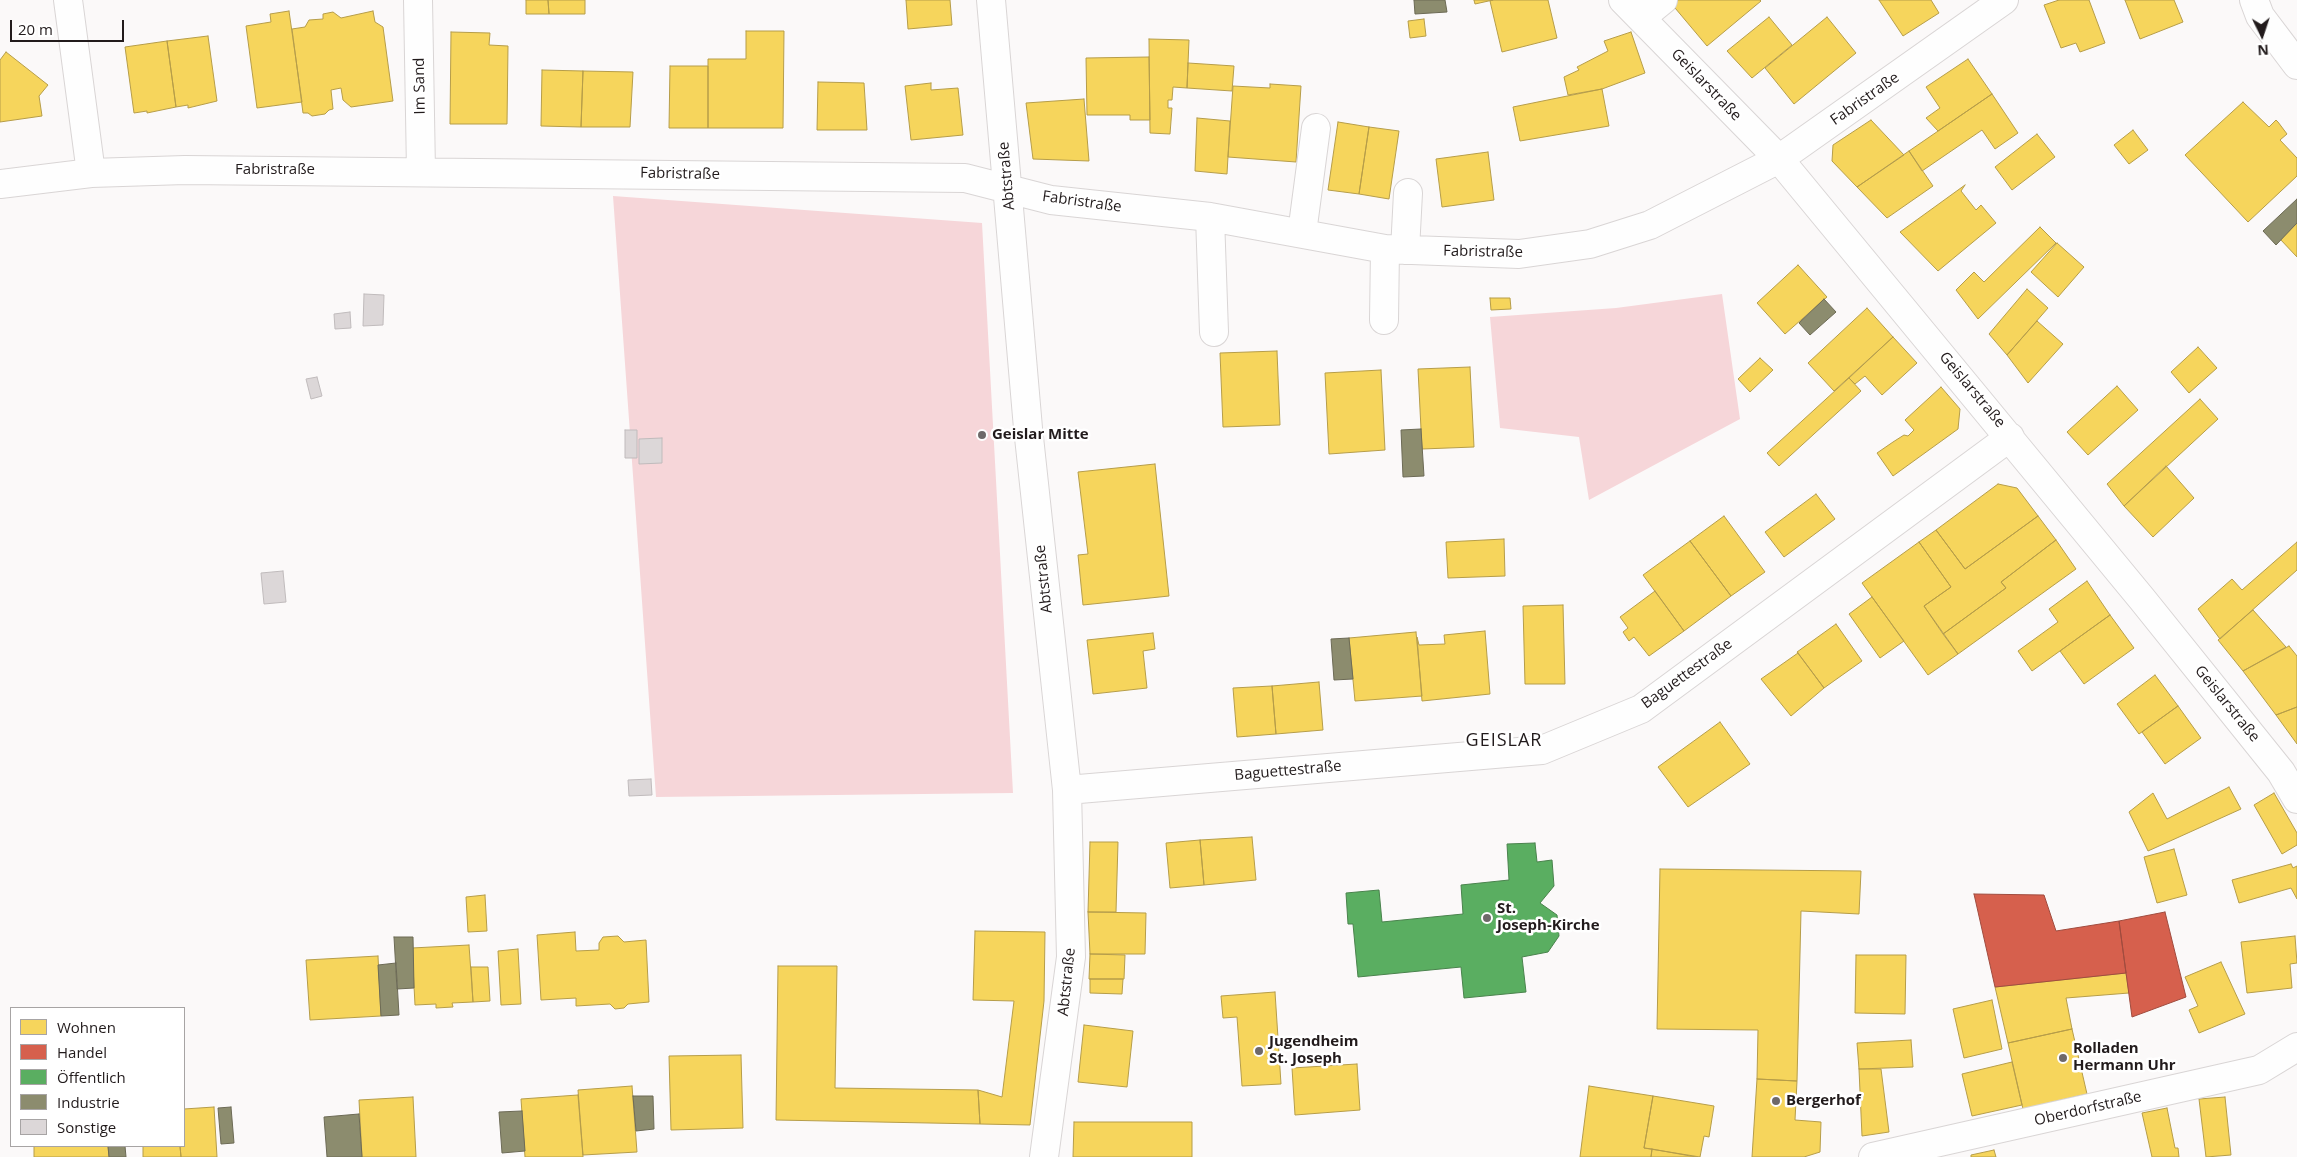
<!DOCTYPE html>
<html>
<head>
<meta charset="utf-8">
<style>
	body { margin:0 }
	#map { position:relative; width:2297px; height:1157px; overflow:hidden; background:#fbf9f9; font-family:"Open Sans",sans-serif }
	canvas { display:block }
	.legend { position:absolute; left:10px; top:1007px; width:175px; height:140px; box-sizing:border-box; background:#fff; border:1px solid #a7a4a4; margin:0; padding:6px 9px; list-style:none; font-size:15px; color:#221b1c }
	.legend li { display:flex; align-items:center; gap:10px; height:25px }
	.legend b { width:25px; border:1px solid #a7a4a4 }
	.north { position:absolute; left:2237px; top:10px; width:50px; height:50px; -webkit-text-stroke:4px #fff; paint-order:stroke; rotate:176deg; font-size:14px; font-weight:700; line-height:20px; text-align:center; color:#221b1c }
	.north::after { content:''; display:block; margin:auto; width:18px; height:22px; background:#221b1c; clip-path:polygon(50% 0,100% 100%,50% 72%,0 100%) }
	.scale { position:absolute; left:10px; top:20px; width:114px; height:22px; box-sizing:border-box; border:2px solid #221b1c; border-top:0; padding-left:6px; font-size:15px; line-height:18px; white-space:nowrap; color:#221b1c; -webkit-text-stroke:4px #fff; paint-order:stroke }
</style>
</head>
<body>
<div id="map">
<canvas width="2297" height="1157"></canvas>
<ul class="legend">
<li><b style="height:14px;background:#f6d55c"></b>Wohnen</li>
<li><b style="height:14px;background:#d6604d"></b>Handel</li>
<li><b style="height:14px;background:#5aae61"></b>Öffentlich</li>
<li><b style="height:14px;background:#8c8c6e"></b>Industrie</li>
<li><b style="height:14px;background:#dcd7d8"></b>Sonstige</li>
</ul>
<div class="north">N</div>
<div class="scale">20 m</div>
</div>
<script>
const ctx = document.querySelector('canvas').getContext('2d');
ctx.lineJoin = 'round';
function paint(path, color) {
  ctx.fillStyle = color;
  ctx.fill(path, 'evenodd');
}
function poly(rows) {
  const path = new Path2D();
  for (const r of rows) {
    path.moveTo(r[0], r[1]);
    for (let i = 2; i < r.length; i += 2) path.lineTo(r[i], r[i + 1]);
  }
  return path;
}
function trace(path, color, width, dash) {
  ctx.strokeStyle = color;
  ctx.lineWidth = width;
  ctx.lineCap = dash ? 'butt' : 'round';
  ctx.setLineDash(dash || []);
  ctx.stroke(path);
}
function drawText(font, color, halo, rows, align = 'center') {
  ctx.font = font + ' "Open Sans",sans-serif';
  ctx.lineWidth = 5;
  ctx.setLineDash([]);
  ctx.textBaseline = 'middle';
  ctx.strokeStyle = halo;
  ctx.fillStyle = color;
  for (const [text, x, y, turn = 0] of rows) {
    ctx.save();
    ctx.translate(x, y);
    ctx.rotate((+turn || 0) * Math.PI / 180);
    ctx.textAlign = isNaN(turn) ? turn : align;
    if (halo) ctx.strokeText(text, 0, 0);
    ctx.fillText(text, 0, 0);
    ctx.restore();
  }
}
const green = poly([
	[613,196,982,223,1013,793,656,797],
	[1722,294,1740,419,1589,500,1579,437,1500,428,1490,317,1616,308]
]);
const homes = poly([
	[526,0,548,0,549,14,526,14,526,0],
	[548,0,585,0,585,14,549,14,548,0],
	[906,0,950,0,952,25,908,29,906,0],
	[1474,0,1493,0,1475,4,1474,0],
	[1493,0,1548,0,1557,38,1502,52,1490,1,1493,0],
	[1673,0,1760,0,1761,1,1707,46,1670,2,1673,0],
	[1879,0,1931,0,1939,13,1903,36,1879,0],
	[2059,0,2089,0,2105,43,2080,52,2076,43,2061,48,2044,5,2059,0],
	[2125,0,2174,0,2183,22,2140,39,2125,0],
	[289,11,302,102,257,108,246,26,271,22,270,14,289,11],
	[373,11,375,22,383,27,393,101,351,107,343,100,341,88,331,90,333,109,329,110,325,114,312,116,308,113,303,113,292,29,305,27,309,20,323,19,323,14,333,12,341,18,373,11],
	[1769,17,1792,45,1752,78,1727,51,1769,17],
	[1827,17,1856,53,1794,104,1765,68,1827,17],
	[1424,19,1426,36,1410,38,1408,21,1424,19],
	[746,31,784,31,783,128,708,128,708,59,746,59,746,31],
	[451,32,490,33,489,45,508,46,507,124,450,124,451,32],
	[1631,32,1645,73,1602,89,1568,95,1564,77,1579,70,1577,67,1608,51,1604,41,1631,32],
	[208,36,217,101,188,108,188,105,176,107,167,41,208,36],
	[1149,39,1189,40,1187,88,1173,87,1172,100,1168,100,1168,108,1172,108,1170,134,1150,133,1149,39],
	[167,41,176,107,147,113,147,111,134,113,125,47,167,41],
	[6,52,48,85,39,96,42,116,0,122,0,60,6,52],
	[1149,57,1150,120,1130,120,1130,115,1087,115,1086,58,1149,57],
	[1968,59,1992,94,1938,131,1926,118,1940,108,1926,87,1968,59],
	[1188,63,1234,66,1232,91,1187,88,1188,63],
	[670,66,708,66,708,128,669,128,670,66],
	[542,70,583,71,581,127,541,126,542,70],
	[583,71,633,72,630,127,581,127,583,71],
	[818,82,864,83,867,130,817,130,818,82],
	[931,83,931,90,958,88,963,135,911,140,905,86,931,83],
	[1270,84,1301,86,1296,162,1228,157,1233,86,1270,88,1270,84],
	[1602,89,1609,126,1520,141,1513,107,1602,89],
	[1992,94,2018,133,1995,149,1982,130,1922,171,1909,151,1992,94],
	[1084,99,1089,161,1033,159,1026,103,1084,99],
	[2243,102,2269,127,2276,120,2278,122,2287,134,2280,140,2297,158,2297,176,2248,222,2185,155,2243,102],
	[1197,118,1230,121,1227,174,1195,171,1197,118],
	[1871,120,1904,155,1857,187,1832,161,1833,145,1871,120],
	[1338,122,1369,127,1359,194,1328,190,1338,122],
	[1369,127,1399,131,1389,199,1359,194,1369,127],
	[2133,130,2148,150,2129,164,2114,145,2133,130],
	[2037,134,2055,157,2012,190,1995,167,2037,134],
	[1909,151,1933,186,1887,218,1857,187,1909,151],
	[1488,152,1494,200,1442,207,1436,159,1488,152],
	[1965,185,1961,191,1976,210,1981,205,1996,223,1938,271,1900,232,1965,185],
	[2297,223,2297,257,2280,239,2297,223],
	[2040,227,2056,243,1978,319,1956,290,1974,272,1984,282,2040,227],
	[2057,243,2084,267,2058,297,2031,272,2057,243],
	[1798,265,1827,297,1785,334,1757,303,1798,265],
	[2027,289,2048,308,2007,355,1989,334,2027,289],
	[1490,298,1510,298,1511,309,1491,310,1490,298],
	[1867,308,1893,337,1834,391,1808,363,1867,308],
	[2037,321,2063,344,2028,383,2007,355,2037,321],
	[1893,337,1917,363,1882,395,1865,376,1855,384,1849,378,1893,337],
	[2198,347,2217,368,2189,393,2171,372,2198,347],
	[1277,351,1280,425,1223,427,1220,353,1277,351],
	[1760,358,1773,370,1750,392,1738,379,1760,358],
	[1470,367,1474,447,1422,449,1418,369,1470,367],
	[1381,370,1385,450,1329,454,1325,373,1381,370],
	[1849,378,1861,391,1779,466,1767,453,1849,378],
	[2117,386,2138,410,2088,455,2067,432,2117,386],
	[1941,387,1960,409,1958,429,1893,476,1877,453,1893,442,1904,435,1908,436,1914,430,1905,420,1941,387],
	[2200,399,2218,419,2124,506,2107,484,2200,399],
	[1155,464,1169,596,1083,605,1078,555,1088,554,1078,472,1155,464],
	[2166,466,2194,498,2153,537,2124,506,2166,466],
	[1998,484,2017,488,2038,516,1965,569,1936,530,1998,484],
	[1816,494,1835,519,1784,557,1765,532,1816,494],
	[1724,516,1765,572,1731,596,1690,541,1724,516],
	[2038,516,2056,540,2001,582,2006,588,1943,634,1924,606,1951,587,1919,542,1936,530,1965,569,2038,516],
	[1504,539,1505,576,1448,578,1446,542,1504,539],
	[2056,540,2076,569,1958,654,1943,634,2006,588,2001,582,2056,540],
	[1690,541,1731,596,1684,631,1643,575,1690,541],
	[1919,542,1951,587,1924,606,1958,654,1928,675,1862,583,1919,542],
	[2297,542,2297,570,2220,639,2198,609,2232,579,2242,590,2297,542],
	[2087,581,2110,615,2032,671,2018,651,2058,622,2049,609,2087,581],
	[1655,591,1684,631,1649,656,1634,637,1629,641,1623,632,1628,628,1620,617,1655,591],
	[1872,597,1904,641,1880,658,1849,614,1872,597],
	[1563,605,1565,684,1525,684,1523,606,1563,605],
	[2253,610,2286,647,2243,671,2218,640,2253,610],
	[2110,615,2134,648,2084,684,2060,651,2110,615],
	[1836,624,1862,661,1824,688,1797,652,1836,624],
	[1485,631,1490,694,1422,701,1417,637,1419,645,1445,644,1444,635,1485,631],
	[1416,632,1422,696,1355,701,1349,638,1416,632],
	[1153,633,1155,649,1143,651,1147,688,1093,694,1087,640,1153,633],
	[2289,646,2297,656,2297,707,2276,715,2243,671,2289,646],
	[1798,653,1824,688,1791,716,1761,679,1798,653],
	[2155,675,2178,706,2139,734,2117,704,2155,675],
	[1319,682,1323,730,1276,734,1272,686,1319,682],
	[1272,686,1276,734,1237,737,1233,688,1272,686],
	[2178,706,2201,738,2165,764,2142,732,2178,706],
	[2297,707,2297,744,2276,715,2297,707],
	[1720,722,1750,764,1688,807,1658,767,1720,722],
	[2229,787,2241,809,2148,851,2129,812,2153,793,2167,819,2229,787],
	[2274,793,2297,833,2297,845,2282,854,2254,805,2274,793],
	[1252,837,1256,880,1204,885,1200,840,1252,837],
	[1200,840,1204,885,1170,888,1166,843,1200,840],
	[1090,842,1118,842,1116,912,1088,912,1090,842],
	[2174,849,2187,895,2157,903,2144,857,2174,849],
	[2291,864,2293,868,2297,866,2297,899,2291,888,2239,903,2232,880,2291,864],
	[1660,869,1861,871,1859,914,1801,911,1797,1081,1757,1079,1758,1030,1657,1029,1660,869],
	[485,895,487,931,468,932,466,897,485,895],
	[1088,912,1146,913,1145,954,1090,954,1088,912],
	[975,931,1045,932,1044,1001,1030,1125,980,1124,978,1090,1002,1097,1014,1001,973,1000,975,931],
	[575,932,576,951,599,950,599,943,603,937,618,936,624,942,646,940,649,1002,628,1004,624,1008,615,1009,610,1004,576,1006,576,998,541,1000,537,935,575,932],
	[2295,936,2297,963,2290,964,2292,988,2247,993,2241,942,2295,936],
	[469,945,473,1002,452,1003,453,1007,436,1008,436,1004,415,1005,412,948,469,945],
	[518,949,521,1004,501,1005,498,951,518,949],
	[1090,954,1125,955,1124,979,1089,979,1090,954],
	[1856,955,1906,955,1905,1014,1855,1013,1856,955],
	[378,956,381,1016,310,1020,306,960,378,956],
	[2221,962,2245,1014,2199,1033,2189,1010,2198,1006,2185,977,2221,962],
	[778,966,837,966,835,1088,978,1090,980,1124,776,1120,778,966],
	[471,967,488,967,490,1001,473,1002,471,967],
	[2126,973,2129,993,2066,998,2072,1029,2008,1043,1995,987,2126,973],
	[1090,979,1123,979,1122,994,1090,993,1090,979],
	[1275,992,1281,1084,1242,1086,1237,1017,1223,1018,1221,996,1275,992],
	[1992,1000,2002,1049,1964,1058,1953,1009,1992,1000],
	[1084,1025,1133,1031,1127,1087,1078,1082,1084,1025],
	[2072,1029,2087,1094,2023,1109,2008,1043,2072,1029],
	[1911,1040,1913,1067,1859,1069,1857,1043,1911,1040],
	[741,1055,743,1128,671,1130,669,1056,741,1055],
	[2012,1062,2022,1105,1972,1116,1962,1074,2012,1062],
	[1357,1064,1360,1110,1295,1115,1292,1068,1357,1064],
	[1859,1069,1881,1069,1889,1132,1862,1136,1859,1069],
	[1757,1079,1797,1081,1795,1120,1821,1122,1820,1152,1804,1157,1752,1157,1757,1079],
	[632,1086,637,1152,583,1155,578,1090,632,1086],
	[1589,1086,1653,1096,1644,1148,1652,1149,1651,1157,1580,1157,1589,1086],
	[578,1095,583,1157,525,1157,521,1099,578,1095],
	[1653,1096,1714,1106,1709,1137,1704,1136,1700,1157,1644,1148,1653,1096],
	[413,1097,416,1157,362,1157,359,1100,413,1097],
	[2225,1097,2231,1155,2206,1157,2199,1099,2225,1097],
	[214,1107,217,1157,181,1157,180,1146,184,1146,184,1109,214,1107],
	[2167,1108,2175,1148,2178,1148,2179,1157,2152,1157,2142,1113,2167,1108],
	[1074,1122,1192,1122,1192,1157,1073,1157,1074,1122],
	[34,1146,108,1146,109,1157,34,1157,34,1146],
	[143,1146,180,1146,181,1157,143,1157,143,1146],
	[1652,1149,1696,1157,1651,1157,1652,1149],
	[1994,1150,1996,1157,1971,1157,1971,1155,1994,1150]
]);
const shops = poly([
	[1974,894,2044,895,2056,931,2119,921,2126,973,1995,987,1974,894],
	[2165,912,2186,997,2132,1017,2119,921,2165,912]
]);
const public = poly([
	[1535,843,1537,862,1552,860,1554,886,1540,903,1557,915,1559,936,1548,952,1522,957,1526,992,1464,998,1461,967,1358,977,1353,924,1348,924,1346,893,1379,890,1382,922,1463,914,1461,885,1509,880,1507,844,1535,843]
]);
const industry = poly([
	[1414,0,1445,0,1447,12,1415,14,1414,0],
	[2297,199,2297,223,2276,245,2263,231,2297,199],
	[1824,299,1836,312,1810,335,1799,323,1824,299],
	[1421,429,1424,476,1403,477,1401,430,1421,429],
	[1349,638,1353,679,1334,680,1331,639,1349,638],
	[394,937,413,937,414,988,397,989,394,937],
	[396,963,399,1015,381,1016,378,965,396,963],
	[633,1096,653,1096,654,1129,636,1131,633,1096],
	[231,1107,234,1143,221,1144,218,1108,231,1107],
	[522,1111,525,1151,502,1153,499,1112,522,1111],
	[359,1114,362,1157,327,1157,324,1117,359,1114],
	[108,1146,125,1146,126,1157,109,1157,108,1146]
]);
const building = poly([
	[364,294,384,295,383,325,363,326,364,294],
	[350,312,351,328,335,329,334,314,350,312],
	[317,377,322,396,311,399,306,379,317,377],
	[625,430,637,430,637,458,625,458,625,430],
	[662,438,662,463,639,464,639,439,662,438],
	[283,571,286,602,264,604,261,573,283,571],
	[651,779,652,795,629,796,628,780,651,779]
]);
const minor = poly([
	[68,0,91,173],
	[418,0,421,171],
	[991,0,1028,428,1067,790,1071,957,1044,1157],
	[1623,0,1779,159,2142,599,2281,772,2297,799],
	[2254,0,2260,16,2297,65],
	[1641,18,1663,0],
	[0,184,91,173,185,170,965,178,1051,200,1210,217,1385,249,1519,254,1590,244,1650,225,1779,159,2004,0],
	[1210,217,1214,332],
	[1302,233,1316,128],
	[1405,250,1408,193],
	[1384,320,1385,249],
	[1067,790,1542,750,1641,709,2010,437],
	[1873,1157,2259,1070,2297,1047]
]);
const markers = [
	[982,435,5,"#6e6969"],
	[1487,918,5,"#6e6969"],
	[1259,1051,5,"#6e6969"],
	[2063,1058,5,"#6e6969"],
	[1776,1101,5,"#6e6969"]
];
const streetNames = [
	["Geislarstraße",1706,85,46],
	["Im Sand",420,86,-91],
	["Fabristraße",1865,99,-35],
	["Fabristraße",275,170],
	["Fabristraße",680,174,1],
	["Abtstraße",1007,176,-95],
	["Fabristraße",1082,202,8],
	["Fabristraße",1483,252,1],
	["Geislarstraße",1972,390,50],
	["Abtstraße",1044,579,-96],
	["Baguettestraße",1687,674,-36],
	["Geislarstraße",2227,704,51],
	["Baguettestraße",1288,771,-5],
	["Abtstraße",1067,982,-84],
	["Oberdorfstraße",2088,1109,-13]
];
const poiNames = [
	["Geislar Mitte",992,435],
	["St.",1497,909],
	["Joseph-Kirche",1497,926],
	["Jugendheim",1269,1042],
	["St. Joseph",1269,1059],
	["Rolladen",2073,1049],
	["Hermann Uhr",2073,1066],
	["Bergerhof",1786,1101]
];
const quarterNames = [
	["GEISLAR",1504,741]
];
paint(green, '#f6d6d9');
paint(homes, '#f6d55c');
trace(homes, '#b69d49', 1);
paint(shops, '#d6604d');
trace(shops, '#a04b3e', 1);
paint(public, '#5aae61');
trace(public, '#49824c', 1);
paint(industry, '#8c8c6e');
trace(industry, '#6c6a55', 1);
paint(building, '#dcd7d8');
trace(building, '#c0bbbc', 1);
trace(minor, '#d9d5d5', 30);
trace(minor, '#fefefe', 28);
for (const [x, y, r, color] of markers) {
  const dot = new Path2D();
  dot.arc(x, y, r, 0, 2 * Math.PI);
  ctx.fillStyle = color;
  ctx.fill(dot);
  trace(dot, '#fff', 2);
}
drawText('15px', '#221b1c', '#fff', streetNames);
drawText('bold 15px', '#221b1c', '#fff', poiNames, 'left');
ctx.letterSpacing = '1px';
drawText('18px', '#221b1c', '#fff', quarterNames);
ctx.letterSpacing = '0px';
</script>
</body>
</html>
